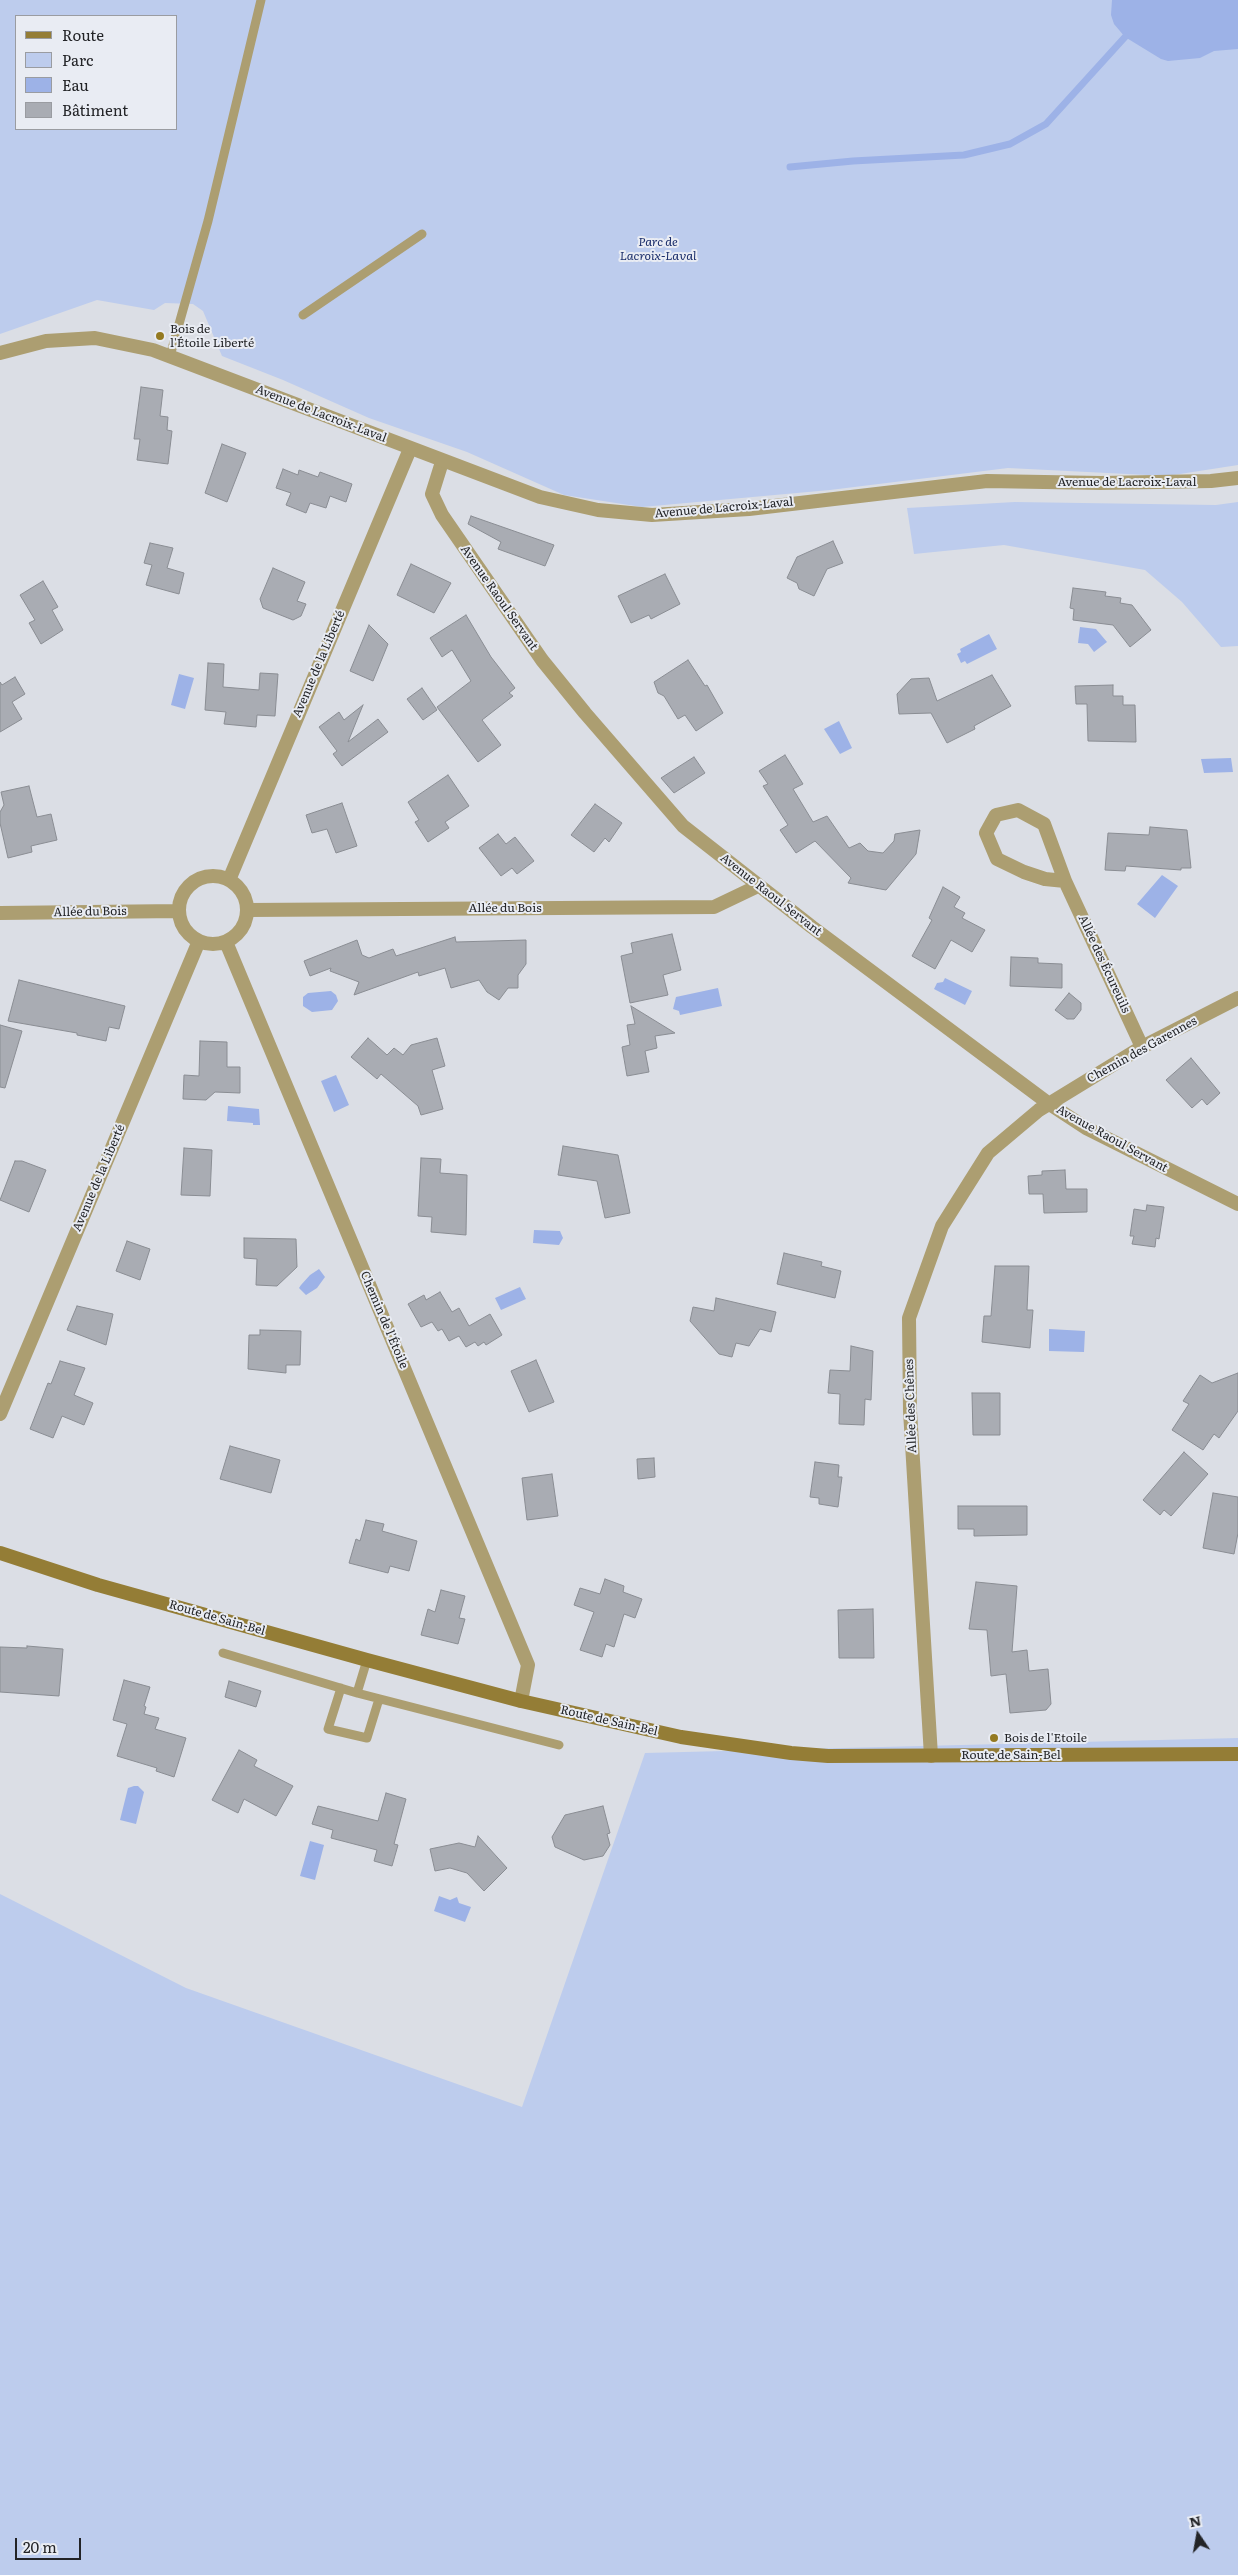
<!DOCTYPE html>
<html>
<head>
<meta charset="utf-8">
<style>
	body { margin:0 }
	#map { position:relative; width:1238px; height:2575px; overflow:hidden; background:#dbdee5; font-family:Literata,serif }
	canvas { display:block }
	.legend { position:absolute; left:15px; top:15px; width:162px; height:115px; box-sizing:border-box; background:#e9ecf3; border:1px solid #9a9ca1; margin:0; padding:6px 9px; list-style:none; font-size:15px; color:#232427 }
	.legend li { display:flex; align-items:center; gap:10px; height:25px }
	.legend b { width:25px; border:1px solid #9a9ca1 }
	.north { position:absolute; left:1173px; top:2510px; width:50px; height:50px; -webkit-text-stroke:4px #e9ecf3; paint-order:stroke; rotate:348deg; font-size:14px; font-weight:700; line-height:20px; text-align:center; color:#232427 }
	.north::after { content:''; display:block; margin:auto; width:18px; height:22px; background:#232427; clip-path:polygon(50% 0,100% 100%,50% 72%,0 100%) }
	.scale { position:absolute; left:15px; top:2538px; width:66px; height:22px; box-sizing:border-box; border:2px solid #232427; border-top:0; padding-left:6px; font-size:15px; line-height:18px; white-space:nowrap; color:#232427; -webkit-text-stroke:4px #e9ecf3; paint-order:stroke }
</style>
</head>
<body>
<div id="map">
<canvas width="1238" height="2575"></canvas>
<ul class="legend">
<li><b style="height:6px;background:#947d36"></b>Route</li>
<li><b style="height:14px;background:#bdcced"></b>Parc</li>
<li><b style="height:14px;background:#9db2e7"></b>Eau</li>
<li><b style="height:14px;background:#a9acb3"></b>Bâtiment</li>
</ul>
<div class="north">N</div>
<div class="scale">20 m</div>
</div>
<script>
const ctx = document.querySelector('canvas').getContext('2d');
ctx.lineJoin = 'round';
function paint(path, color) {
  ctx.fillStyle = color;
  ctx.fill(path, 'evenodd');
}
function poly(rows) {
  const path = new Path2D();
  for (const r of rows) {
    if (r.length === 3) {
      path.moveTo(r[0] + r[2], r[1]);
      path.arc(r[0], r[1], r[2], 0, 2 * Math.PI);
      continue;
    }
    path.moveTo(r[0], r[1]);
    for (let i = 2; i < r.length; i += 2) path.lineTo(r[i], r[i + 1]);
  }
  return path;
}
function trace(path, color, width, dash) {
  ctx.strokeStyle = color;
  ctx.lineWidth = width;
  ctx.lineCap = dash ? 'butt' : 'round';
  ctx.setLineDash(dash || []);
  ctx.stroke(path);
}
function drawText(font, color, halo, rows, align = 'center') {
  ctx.font = font + ' Literata,serif';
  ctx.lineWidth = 4;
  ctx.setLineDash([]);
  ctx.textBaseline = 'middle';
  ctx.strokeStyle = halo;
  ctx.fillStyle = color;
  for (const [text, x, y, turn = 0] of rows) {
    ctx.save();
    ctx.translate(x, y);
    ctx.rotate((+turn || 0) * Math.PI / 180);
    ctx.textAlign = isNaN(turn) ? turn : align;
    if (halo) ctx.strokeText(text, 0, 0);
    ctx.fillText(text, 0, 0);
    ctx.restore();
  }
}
const green = poly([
	[0,0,1238,0,1238,465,1167,476,1008,468,830,490,642,507,564,495,467,452,369,418,283,380,222,356,203,311,193,304,165,303,154,310,97,300,0,334],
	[16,16,176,16,176,129,16,129],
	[1015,502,1216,505,1238,502,1238,646,1221,647,1182,602,1145,570,1004,545,914,554,907,508],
	[1238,1738,1238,2575,0,2575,0,1894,186,1988,522,2107,645,1753]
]);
const water = poly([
	[1112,0,1238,0,1238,49,1214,51,1200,58,1168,61,1161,59,1125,37,1114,24,1111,15],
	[1080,627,1096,629,1107,642,1094,652,1088,644,1078,643],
	[989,634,997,649,967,664,965,661,961,663,957,654,961,652,960,649],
	[179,674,194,678,185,709,171,705],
	[839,721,852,748,840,754,824,729],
	[1231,758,1233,772,1204,773,1201,759],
	[1162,875,1178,886,1155,918,1137,904],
	[945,978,972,991,965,1005,934,989,937,983,943,982],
	[718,988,722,1006,680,1015,679,1011,673,1009,676,997],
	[331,991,336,995,338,1001,332,1010,312,1012,303,1006,303,997,308,993],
	[336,1075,349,1105,334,1112,321,1081],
	[228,1106,259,1109,260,1125,253,1125,253,1123,227,1121],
	[534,1230,560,1231,563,1238,559,1245,533,1243],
	[319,1269,325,1277,317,1288,306,1295,299,1288,301,1285,310,1275],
	[520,1287,526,1299,501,1310,495,1298],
	[1049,1329,1085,1331,1084,1352,1049,1351],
	[134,1786,138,1786,144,1792,136,1824,120,1820,128,1788],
	[310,1841,324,1845,315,1880,300,1876],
	[439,1896,450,1900,457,1897,459,1903,471,1907,465,1922,434,1911]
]);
const stream = poly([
	[790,167,853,161,964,155,1010,144,1046,124,1125,37]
]);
const building = poly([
	[141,387,163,390,160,416,168,417,167,430,172,431,168,464,137,460,140,439,134,439,141,387],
	[222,444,246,453,227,502,205,493,222,444],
	[283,469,298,475,299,470,318,477,320,472,352,484,346,502,330,496,326,508,310,503,306,513,286,505,291,493,276,488,283,469],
	[471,516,554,545,545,566,498,549,501,542,468,524,471,516],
	[833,541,843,563,827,569,814,596,799,589,797,583,787,578,797,557,833,541],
	[150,543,173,548,167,568,184,573,179,594,146,585,152,565,144,563,150,543],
	[411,564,451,583,434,613,397,595,411,564],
	[273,568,305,582,297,601,306,604,301,616,293,620,263,608,260,599,273,568],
	[665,574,680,604,651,619,649,615,631,623,618,596,665,574],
	[43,581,58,607,52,610,63,630,41,644,29,623,35,620,20,595,43,581],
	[1073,588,1106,592,1105,596,1121,598,1120,603,1132,605,1151,630,1130,647,1113,625,1073,620,1074,609,1070,608,1073,588],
	[466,615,491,657,515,688,509,693,513,696,482,720,501,745,478,762,437,707,471,681,452,650,442,657,430,638,466,615],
	[369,625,388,644,373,681,350,671,369,625],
	[688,660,705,686,707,685,723,713,696,731,685,715,678,719,664,696,658,693,654,682,688,660],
	[208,663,224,664,223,687,259,690,260,673,278,674,275,716,257,715,256,727,224,724,226,712,205,710,208,663],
	[992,675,1011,706,974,726,975,729,947,743,931,713,899,714,897,694,911,679,929,678,937,701,992,675],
	[15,677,25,694,12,702,22,719,0,732,0,682,2,685,15,677],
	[1113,685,1113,696,1123,696,1123,705,1135,705,1136,742,1088,741,1087,704,1076,704,1075,686,1113,685],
	[422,688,437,710,423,720,407,699,422,688],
	[363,705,348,742,378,719,388,732,342,766,333,754,337,751,319,727,339,712,344,720,363,705],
	[785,755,803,784,793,789,813,822,827,816,849,848,860,843,868,851,883,853,894,841,895,834,920,830,916,854,886,890,848,883,851,878,815,841,796,853,780,830,788,825,763,786,768,784,759,771,785,755],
	[694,757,705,773,674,793,661,778,694,757],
	[448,775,469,806,445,822,449,828,428,842,415,822,419,820,408,802,448,775],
	[29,786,37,817,51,814,57,840,31,846,32,852,8,858,0,823,0,812,4,805,1,792,29,786],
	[342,803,357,846,336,853,327,829,312,833,306,815,342,803],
	[595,804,622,823,609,842,605,838,594,852,571,835,595,804],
	[1150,827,1187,830,1191,868,1181,868,1181,870,1126,866,1125,871,1105,870,1108,833,1149,835,1150,827],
	[498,834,506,844,515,837,534,861,517,874,512,868,501,876,479,848,498,834],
	[943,887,960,897,954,907,965,913,962,918,985,930,972,952,951,940,935,969,912,956,932,920,929,918,943,887],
	[672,934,681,970,663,975,668,995,630,1003,621,956,633,953,631,943,672,934],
	[455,937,456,942,526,940,526,964,518,975,518,988,508,988,499,1000,487,992,479,980,451,988,445,968,419,976,418,972,354,995,359,982,330,971,331,968,310,976,304,961,357,940,362,955,369,958,393,949,396,956,455,937],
	[1011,957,1038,958,1038,963,1062,964,1062,988,1010,986,1011,957],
	[19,980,125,1006,119,1029,109,1027,106,1041,77,1035,77,1033,8,1021,19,980],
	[1069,993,1081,1003,1081,1010,1074,1019,1067,1019,1055,1010,1069,993],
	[631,1006,675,1033,655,1036,657,1048,645,1051,649,1072,627,1076,622,1047,630,1045,627,1025,635,1024,631,1006],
	[0,1025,22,1031,5,1088,0,1087,0,1025],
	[368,1038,387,1055,394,1048,403,1055,411,1045,437,1038,445,1066,432,1070,443,1109,421,1115,418,1106,381,1074,377,1079,351,1057,368,1038],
	[200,1041,227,1042,227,1067,240,1067,240,1093,215,1092,206,1100,183,1099,184,1075,199,1076,200,1041],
	[1191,1058,1220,1093,1207,1105,1202,1099,1192,1108,1166,1080,1191,1058],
	[563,1146,618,1155,630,1213,605,1218,597,1181,558,1175,563,1146],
	[184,1148,212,1150,210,1196,181,1195,184,1148],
	[421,1158,441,1159,440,1173,467,1175,466,1235,431,1232,432,1217,418,1216,421,1158],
	[15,1161,22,1161,46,1170,29,1212,0,1200,15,1161],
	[1065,1170,1066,1189,1087,1189,1087,1212,1044,1213,1043,1194,1029,1194,1028,1176,1042,1175,1042,1171,1065,1170],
	[1147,1205,1164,1207,1159,1239,1156,1238,1155,1247,1132,1244,1134,1236,1130,1236,1134,1209,1146,1211,1147,1205],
	[244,1238,296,1239,297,1267,277,1286,256,1285,257,1259,244,1258,244,1238],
	[127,1241,150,1249,140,1280,116,1271,127,1241],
	[784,1253,822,1262,821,1266,841,1271,835,1298,777,1284,784,1253],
	[995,1266,1029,1266,1027,1310,1033,1310,1030,1348,982,1342,984,1316,991,1316,995,1266],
	[440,1292,452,1312,459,1308,469,1326,490,1314,502,1335,486,1345,484,1342,478,1346,475,1342,466,1347,459,1336,449,1341,442,1329,438,1331,432,1322,421,1327,408,1304,424,1295,426,1300,440,1292],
	[716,1298,776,1312,771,1332,760,1329,749,1346,736,1343,732,1357,719,1354,690,1321,693,1307,714,1311,716,1298],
	[77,1306,113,1314,106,1345,67,1330,77,1306],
	[260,1330,301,1331,300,1365,286,1365,286,1373,248,1369,249,1335,260,1335,260,1330],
	[851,1346,873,1351,871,1400,865,1399,864,1425,839,1424,840,1394,828,1393,830,1370,850,1371,851,1346],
	[536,1360,554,1402,529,1412,511,1371,536,1360],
	[60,1361,85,1368,74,1395,93,1403,84,1425,62,1416,53,1438,30,1429,48,1383,51,1384,60,1361],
	[1238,1373,1238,1411,1219,1438,1214,1434,1203,1450,1172,1430,1189,1404,1183,1401,1200,1375,1212,1383,1238,1373],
	[972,1393,1000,1393,1000,1435,973,1435,972,1393],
	[230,1446,280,1460,271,1493,220,1479,230,1446],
	[1184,1452,1208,1474,1171,1516,1164,1510,1160,1515,1143,1500,1184,1452],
	[654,1458,655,1477,638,1479,637,1459,654,1458],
	[815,1462,839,1465,838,1477,842,1477,838,1507,819,1504,819,1498,810,1497,815,1462],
	[552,1474,558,1516,527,1520,522,1478,552,1474],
	[1213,1493,1238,1497,1238,1533,1234,1554,1203,1548,1213,1493],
	[958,1506,1027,1506,1027,1535,974,1536,974,1529,958,1529,958,1506],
	[366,1520,384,1524,382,1531,417,1541,409,1571,390,1566,388,1573,349,1563,356,1539,360,1541,366,1520],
	[605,1579,624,1586,623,1592,642,1599,635,1618,624,1614,614,1647,606,1644,602,1657,580,1650,594,1612,574,1605,580,1588,600,1594,605,1579],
	[976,1582,1017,1586,1012,1652,1027,1650,1029,1671,1048,1669,1051,1704,1046,1710,1010,1713,1006,1674,991,1676,987,1630,969,1629,976,1582],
	[441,1590,465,1596,459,1618,465,1619,458,1644,421,1635,428,1609,435,1612,441,1590],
	[873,1609,874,1658,839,1658,838,1610,873,1609],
	[27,1646,63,1649,59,1696,0,1692,0,1647,27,1648,27,1646],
	[124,1680,150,1687,144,1706,146,1707,144,1714,159,1718,155,1729,186,1738,174,1777,156,1771,157,1768,117,1756,127,1724,113,1720,124,1680],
	[229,1681,261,1691,256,1707,225,1697,229,1681],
	[239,1750,257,1760,254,1766,293,1786,276,1816,244,1799,238,1813,212,1800,239,1750],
	[386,1793,406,1799,394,1844,398,1845,392,1866,374,1861,377,1850,331,1838,333,1830,312,1824,318,1806,378,1821,386,1793],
	[603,1806,610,1833,607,1834,610,1845,603,1856,584,1860,555,1847,552,1837,565,1815,603,1806],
	[478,1836,507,1868,484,1891,467,1873,450,1868,435,1871,430,1849,459,1843,475,1847,478,1836]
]);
const service = poly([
	[303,315,422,234],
	[170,356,208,221,261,0],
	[223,1653,357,1693,559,1745],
	[341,1688,328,1729,367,1738,379,1699],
	[357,1693,367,1660]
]);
const minor = poly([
	[442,462,432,494,442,515,542,660,585,713,683,826,812,927,1048,1103,1086,1128,1238,1204],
	[213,910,34],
	[229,880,410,449],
	[1065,881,1045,879,1024,872,997,859,986,833,996,815,1018,810,1044,824,1065,881,1142,1047],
	[248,910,714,907,758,886],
	[0,913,179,911],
	[226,942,528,1665,521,1701],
	[0,1414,199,941],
	[931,1756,910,1411,909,1318,942,1226,988,1153,1039,1110,1142,1047,1238,998]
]);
const tertiary = poly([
	[0,353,46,341,95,338,153,350,540,497,598,510,652,515,749,509,987,481,1101,483,1211,481,1238,478]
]);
const secondary = poly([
	[0,1553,98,1585,367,1660,521,1701,681,1737,791,1753,828,1756,1238,1754]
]);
const markers = [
	[160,336,5,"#947a21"],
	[994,1738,5,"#947a21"]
];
const parkNames = [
	["Parc de",658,242],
	["Lacroix-Laval",658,256]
];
const poiNames = [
	["Bois de",170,329],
	["l'Étoile Liberté",170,343],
	["Bois de l'Etoile",1004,1738]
];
const streetNames = [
	["Avenue de Lacroix-Laval",321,414,21],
	["Avenue de Lacroix-Laval",1127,482],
	["Avenue de Lacroix-Laval",724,508,-5],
	["Avenue Raoul Servant",499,598,55],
	["Avenue de la Liberté",319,664,-67],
	["Avenue Raoul Servant",771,895,38],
	["Allée du Bois",505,908],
	["Allée du Bois",90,912,-1],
	["Allée des Écureuils",1104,964,65],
	["Chemin des Garennes",1142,1050,-29],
	["Avenue Raoul Servant",1112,1139,29],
	["Avenue de la Liberté",99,1178,-67],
	["Chemin de l'Étoile",384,1320,67],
	["Allée des Chênes",911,1406,-92],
	["Route de Sain-Bel",217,1618,16],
	["Route de Sain-Bel",609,1721,13],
	["Route de Sain-Bel",1011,1755]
];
paint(green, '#bdcced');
paint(water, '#9db2e7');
trace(stream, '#9db2e7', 7);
paint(building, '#a9acb3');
trace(building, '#8a8d93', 1);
trace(service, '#ac9e71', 9);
trace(minor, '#ac9e71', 14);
trace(tertiary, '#ac9e71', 14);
trace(secondary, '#947d36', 14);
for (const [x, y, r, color] of markers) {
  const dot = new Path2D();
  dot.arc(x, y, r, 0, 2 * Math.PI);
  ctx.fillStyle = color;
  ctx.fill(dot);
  trace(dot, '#e9ecf3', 2);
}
drawText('italic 12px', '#1b2e6b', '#e9ecf3', parkNames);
drawText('12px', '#232427', '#e9ecf3', poiNames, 'left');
drawText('12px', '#232427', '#e9ecf3', streetNames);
</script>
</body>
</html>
